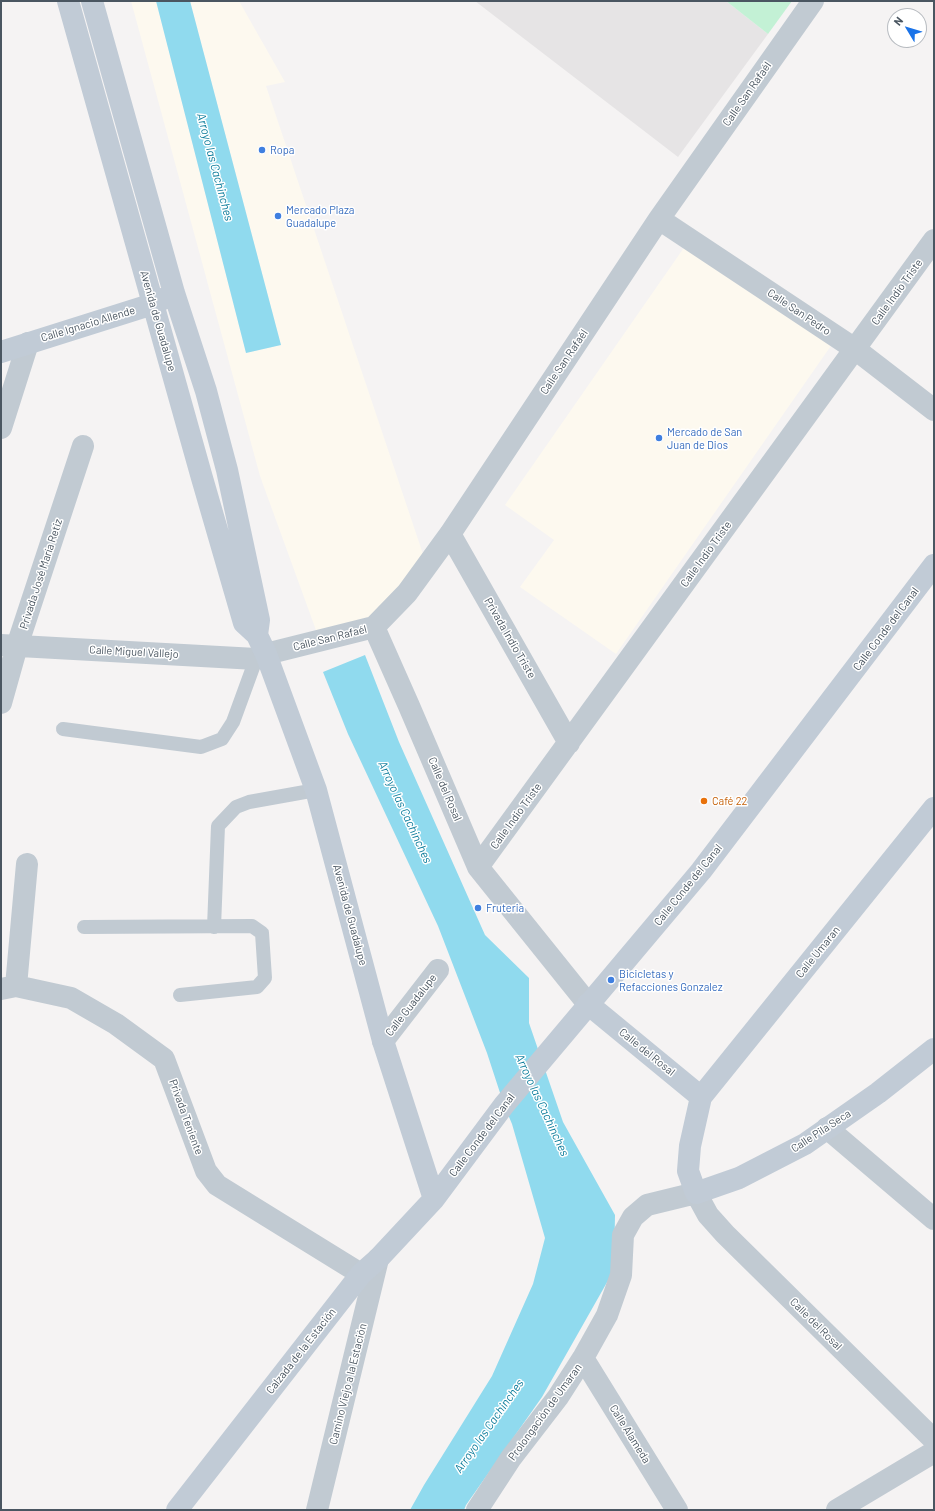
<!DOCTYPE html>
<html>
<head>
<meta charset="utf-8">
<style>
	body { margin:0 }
	#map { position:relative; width:935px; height:1511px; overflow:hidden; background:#f5f3f3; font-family:Barlow,sans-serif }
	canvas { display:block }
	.frame { position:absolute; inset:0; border:2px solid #4a5661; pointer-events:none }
	.north { position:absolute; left:887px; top:8px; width:40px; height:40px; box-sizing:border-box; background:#fff; border:1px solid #b7bbc0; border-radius:50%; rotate:308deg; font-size:11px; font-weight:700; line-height:16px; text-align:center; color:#4a5661 }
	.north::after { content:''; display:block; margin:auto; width:14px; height:18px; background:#1a73e8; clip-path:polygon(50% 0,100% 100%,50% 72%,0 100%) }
</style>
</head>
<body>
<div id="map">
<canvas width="935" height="1511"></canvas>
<div class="frame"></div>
<div class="north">N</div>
</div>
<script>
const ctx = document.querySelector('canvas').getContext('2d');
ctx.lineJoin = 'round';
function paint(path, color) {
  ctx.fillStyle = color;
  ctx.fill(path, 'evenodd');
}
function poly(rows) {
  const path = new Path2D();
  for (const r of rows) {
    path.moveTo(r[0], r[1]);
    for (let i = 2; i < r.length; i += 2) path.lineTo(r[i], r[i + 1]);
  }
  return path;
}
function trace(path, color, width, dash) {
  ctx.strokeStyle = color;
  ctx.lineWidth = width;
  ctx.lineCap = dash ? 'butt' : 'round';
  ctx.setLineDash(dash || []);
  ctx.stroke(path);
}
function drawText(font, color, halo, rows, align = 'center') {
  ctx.font = font + ' Barlow,sans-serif';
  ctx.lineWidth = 3;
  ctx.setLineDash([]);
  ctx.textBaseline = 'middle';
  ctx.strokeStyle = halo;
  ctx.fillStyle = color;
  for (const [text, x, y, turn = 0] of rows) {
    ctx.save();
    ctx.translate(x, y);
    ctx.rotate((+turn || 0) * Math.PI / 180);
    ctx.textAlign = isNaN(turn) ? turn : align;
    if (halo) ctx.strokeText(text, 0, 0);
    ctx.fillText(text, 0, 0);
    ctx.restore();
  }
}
const commercial = poly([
	[131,1,156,1,246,353,281,345,190,1,239,1,285,82,266,86,424,557,376,615,317,633,260,476],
	[690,239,835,340,616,654,520,587,554,540,505,505]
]);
const education = poly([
	[475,1,726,1,768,34,678,157]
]);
const green = poly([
	[726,1,792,1,768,34]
]);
const water = poly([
	[156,1,190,1,281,345,246,353],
	[365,655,399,742,485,935,529,978,529,1023,563,1122,615,1215,614,1270,542,1397,466,1505,464,1510,410,1510,424,1485,492,1376,533,1284,545,1238,512,1124,504,1105,487,1053,438,926,348,734,323,672]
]);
const lane = poly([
	[63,729,201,747,222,739,233,722,256,659],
	[84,927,252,926,262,933,265,978,257,987,180,995],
	[214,927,218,826,236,807,249,802,316,790]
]);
const street = poly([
	[659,219,855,349,934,410],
	[1,428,28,343],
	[450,534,569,743],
	[374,627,409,706,478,867,588,1004],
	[1,645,256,659,266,654,374,627,407,593,450,534,659,219,813,1],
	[1,703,17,646,83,446],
	[478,867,934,240],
	[16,986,27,864],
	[1,989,16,986,71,998,116,1024,164,1059,206,1171,217,1185,361,1274],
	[383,1041,438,970],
	[827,1128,934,1219],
	[583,1358,677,1510],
	[317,1510,378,1259],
	[477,1510,511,1458,558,1397,583,1358,607,1315,621,1275,623,1235,633,1217,647,1205,696,1193,708,1215,725,1234,934,1440],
	[837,1510,934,1452]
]);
const secondary = poly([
	[68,1,202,478,244,623,257,635,266,654,316,790,383,1041,434,1199],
	[92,1,174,293,206,391,227,470,259,620,257,635],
	[1,352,153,304,165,298],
	[934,808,701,1097,690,1146,688,1171,696,1193,739,1178,805,1144,878,1093,934,1049],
	[588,1004,701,1097],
	[177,1510,361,1274,378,1259,434,1199,504,1105,701,871,934,565]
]);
const markers = [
	[262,150,4,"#3f7fe0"],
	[278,216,4,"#3f7fe0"],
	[659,438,4,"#3f7fe0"],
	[704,801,4,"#e8710a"],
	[478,908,4,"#3f7fe0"],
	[611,980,4,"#3f7fe0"]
];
const streetNames = [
	["Calle San Rafaél",747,94,-55],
	["Calle Indio Triste",897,292,-54],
	["Calle San Pedro",799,312,34],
	["Avenida de Guadalupe",158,321,74],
	["Calle Ignacio Allende",88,324,-17],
	["Calle San Rafaél",564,362,-56],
	["Calle Indio Triste",706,554,-54],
	["Privada José María Retiz",41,574,-72],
	["Calle Conde del Canal",886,629,-53],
	["Calle San Rafaél",330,638,-14],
	["Privada Indio Triste",510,638,60],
	["Calle Miguel Vallejo",134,652,3],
	["Calle del Rosal",445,789,67],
	["Calle Indio Triste",516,816,-54],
	["Calle Conde del Canal",688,885,-51],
	["Avenida de Guadalupe",350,915,75],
	["Calle Umaran",818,952,-51],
	["Calle Guadalupe",411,1005,-52],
	["Calle del Rosal",647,1052,39],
	["Privada Teniente",186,1117,70],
	["Calle Pila Seca",821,1131,-33],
	["Calle Conde del Canal",482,1135,-53],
	["Calle del Rosal",816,1324,45],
	["Calzada de la Estación",301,1351,-52],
	["Camino Viejo a la Estación",348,1384,-76],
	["Prolongación de Umaran",545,1412,-54],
	["Calle Alameda",630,1434,58]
];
const shopNames = [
	["Ropa",270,150],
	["Mercado Plaza",286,210],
	["Guadalupe",286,223],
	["Mercado de San",667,432],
	["Juan de Dios",667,445],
	["Fruteria",486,908],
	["Bicicletas y",619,974],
	["Refacciones Gonzalez",619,987]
];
const foodNames = [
	["Café 22",712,801]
];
const waterNames = [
	["Arroyo las Cachinches",215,167,75],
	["Arroyo las Cachinches",405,812,65],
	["Arroyo las Cachinches",542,1105,65],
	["Arroyo las Cachinches",489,1426,-55]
];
paint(commercial, '#fdf9ef');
paint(education, '#e6e4e5');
paint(green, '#c3f1d5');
paint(water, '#90daee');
trace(lane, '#c1cad2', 14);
trace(street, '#c1cad2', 22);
trace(secondary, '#c1cbd6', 22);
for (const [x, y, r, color] of markers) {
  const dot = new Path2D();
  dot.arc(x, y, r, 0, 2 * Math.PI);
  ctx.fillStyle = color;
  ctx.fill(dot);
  trace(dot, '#fff', 1.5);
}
drawText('11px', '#4a5661', '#fff', streetNames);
drawText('11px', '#366cbe', '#fff', shopNames, 'left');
drawText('11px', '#c56008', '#fff', foodNames, 'left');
drawText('italic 12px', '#0c7c9b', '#fff', waterNames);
</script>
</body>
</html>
